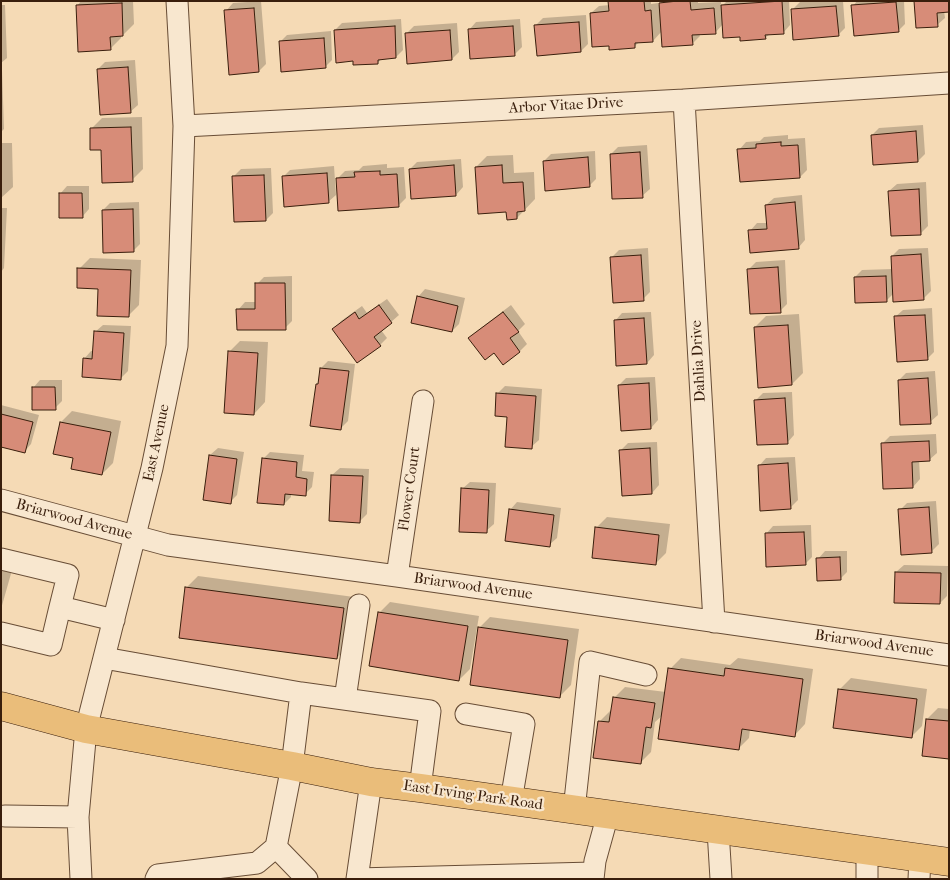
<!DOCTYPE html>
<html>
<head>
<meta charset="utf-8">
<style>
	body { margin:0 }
	#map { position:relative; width:950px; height:880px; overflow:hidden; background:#f5dab5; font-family:"IM FELL French Canon",serif }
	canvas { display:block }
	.frame { position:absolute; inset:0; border:2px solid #391e0c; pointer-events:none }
</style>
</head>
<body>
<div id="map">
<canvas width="950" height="880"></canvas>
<div class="frame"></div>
</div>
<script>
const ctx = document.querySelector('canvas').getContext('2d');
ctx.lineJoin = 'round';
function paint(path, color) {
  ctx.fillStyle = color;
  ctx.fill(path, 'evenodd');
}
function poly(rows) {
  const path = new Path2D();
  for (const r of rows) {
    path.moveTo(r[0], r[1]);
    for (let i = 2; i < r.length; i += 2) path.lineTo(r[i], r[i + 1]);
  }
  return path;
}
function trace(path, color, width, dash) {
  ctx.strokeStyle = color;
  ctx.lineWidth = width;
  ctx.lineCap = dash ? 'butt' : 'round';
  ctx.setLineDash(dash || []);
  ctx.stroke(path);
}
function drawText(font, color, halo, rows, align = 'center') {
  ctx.font = font + ' "IM FELL French Canon",serif';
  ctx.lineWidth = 4.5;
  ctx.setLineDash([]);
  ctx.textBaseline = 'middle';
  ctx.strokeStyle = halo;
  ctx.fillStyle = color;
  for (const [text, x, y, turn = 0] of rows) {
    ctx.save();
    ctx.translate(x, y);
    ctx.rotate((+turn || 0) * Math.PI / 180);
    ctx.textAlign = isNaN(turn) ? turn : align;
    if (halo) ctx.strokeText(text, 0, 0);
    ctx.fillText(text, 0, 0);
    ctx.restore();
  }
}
const shadow = poly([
	[81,1,133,1,134,24,123,35,121,35,121,38,110,49,77,6],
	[261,1,266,64,259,71,226,11,233,3],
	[609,1,651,1,651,4,658,3,658,5,662,1,698,1,698,3,721,2,721,7,727,1,789,1,790,25,783,33,770,34,765,38,741,36,723,24,715,33,699,34,700,36,692,44,662,31,653,41,639,42,635,46,591,13,599,6,610,5],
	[813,1,843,1,845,28,838,35,792,10,800,2],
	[857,1,904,1,905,24,898,31,853,6],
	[915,1,944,11,945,18,937,25],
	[1,5,5,5,7,58,1,63],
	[586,15,588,44,581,51,535,26,543,18],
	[401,19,403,50,396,57,382,58,378,63,354,60,335,30,342,23],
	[520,19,522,47,514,55,469,30,476,22],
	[457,23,459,52,452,59,406,34,414,26],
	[331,31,332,60,325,67,280,42,287,35],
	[135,60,138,105,130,112,98,69,105,62],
	[1,70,2,70,4,129,1,132],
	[142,117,143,169,132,180,102,148,91,129,102,118],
	[923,125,925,154,918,161,872,135,879,128],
	[788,135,788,139,805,138,807,170,800,177,739,150,746,142,760,141,764,137],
	[1,143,12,143,13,187,1,198],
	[647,145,650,189,642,196,611,154,618,147],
	[595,151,596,179,589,186,544,161,551,154],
	[513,155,514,173,534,172,535,199,517,218,507,211,476,167,487,156],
	[461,159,463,187,456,195,410,169,417,162],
	[387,164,387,168,404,167,406,198,399,205,338,178,345,171,359,170,363,166],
	[334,166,336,195,328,202,283,177,290,170],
	[271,168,273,213,266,220,234,176,241,169],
	[926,182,928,226,921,233,889,191,897,184],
	[67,186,89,186,89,209,82,217,60,194],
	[802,195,805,240,798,248,750,231,757,223,768,223,766,205,774,198],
	[139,202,140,244,133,251,103,210,110,203],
	[1,208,7,208,4,268,1,272],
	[648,248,650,292,643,299,612,257,619,250],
	[928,248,931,291,923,299,894,293,886,301,855,277,862,270,893,269,892,256,899,249],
	[90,258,141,260,139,305,128,316,79,269],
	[785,260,787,304,780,311,749,269,756,262],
	[292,276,292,321,285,328,238,310,245,302,257,302,257,284,264,277],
	[425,289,465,298,459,324,452,331,418,297],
	[387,299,399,315,391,322,381,330,387,338,380,345,334,329,341,321,362,306,367,313],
	[511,305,525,324,518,331,527,344,520,351,503,363,495,351,470,338,477,331],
	[932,308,934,352,927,359,895,317,903,310],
	[651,312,654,355,647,363,615,321,622,313],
	[799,314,803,373,792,384,755,327,766,316],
	[103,325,131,326,128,371,121,378,84,359,91,351,94,351,95,332],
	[240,341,268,342,265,402,254,414,229,352],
	[328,361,355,364,348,421,341,428,317,385,319,382,321,368],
	[935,371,938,415,930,422,899,380,906,373],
	[655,377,658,420,651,428,619,385,626,378],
	[40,380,62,380,62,401,55,408,33,388],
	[505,386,542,389,539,440,531,447,508,416,497,394],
	[792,392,794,435,787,443,756,400,763,393],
	[1,405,39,415,31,444,24,452,1,446],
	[72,411,121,421,113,463,102,474,75,457,61,422],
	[936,434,937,453,929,460,919,460,920,479,913,487,883,443,890,436],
	[657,442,659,485,652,493,621,450,628,443],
	[218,448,244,452,237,495,230,502,210,455],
	[270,452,304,455,302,471,314,472,312,487,305,494,291,493,291,497,284,504,263,459],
	[795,457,798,500,790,508,759,466,766,458],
	[340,468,369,469,367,514,360,521,332,475],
	[470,482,496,483,494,524,486,531,462,489],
	[936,501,939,544,931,552,900,510,907,503],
	[517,502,561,508,557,538,549,545,510,510],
	[607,517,670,524,666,553,655,564,596,528],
	[811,525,812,557,805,564,766,534,773,526],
	[825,551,847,551,847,572,840,579,818,559],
	[1,552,16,556,1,609],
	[904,565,948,566,947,596,940,603,896,572],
	[198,576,354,597,348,646,337,658,180,637,187,587],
	[390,602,479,616,470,669,459,680,379,613],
	[490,617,579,629,571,685,560,696,479,628],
	[681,658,730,665,738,658,813,669,805,724,794,736,750,729,749,738,738,749,663,715,655,722,651,752,640,763,600,721,611,710,612,710,614,698,625,687,666,692,670,669],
	[851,678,927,689,922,726,911,737,840,689],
	[938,708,949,709,949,758,927,719]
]);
const building = poly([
	[608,1,644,1,645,11,651,10,653,42,635,43,635,48,609,50,609,46,592,47,590,13,609,11,608,1],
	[678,1,690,1,691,10,714,8,716,34,692,35,693,45,662,47,659,3,678,1],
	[782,1,784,34,765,35,766,39,740,41,740,37,723,38,721,5,782,1],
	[914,1,949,1,949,12,937,13,938,27,916,28,914,1],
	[896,2,899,32,854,36,851,5,896,2],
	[122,3,123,36,110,37,111,50,78,52,76,5,122,3],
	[836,6,839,36,793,40,791,9,836,6],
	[254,8,259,72,229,75,224,10,254,8],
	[579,22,581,52,537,56,534,25,579,22],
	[395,26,396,58,378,60,378,64,353,65,353,61,336,63,334,30,395,26],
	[513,26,515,56,470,59,468,29,513,26],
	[450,30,452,60,407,64,405,33,450,30],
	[324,38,326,68,281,72,279,41,324,38],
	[128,67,131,113,100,115,97,69,128,67],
	[131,127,133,182,102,183,101,150,90,150,90,128,131,127],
	[916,131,918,162,873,165,871,135,916,131],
	[781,142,781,146,798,145,800,178,740,182,737,149,756,148,756,144,781,142],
	[640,152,643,198,612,199,610,154,640,152],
	[588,157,590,187,545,191,543,161,588,157],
	[454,165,456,196,411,199,409,169,454,165],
	[502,165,503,183,523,182,525,211,517,212,517,219,507,220,506,212,478,214,475,167,502,165],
	[380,171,380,175,397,174,399,207,338,211,336,178,355,177,354,172,380,171],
	[327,173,329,203,284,207,282,176,327,173],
	[264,175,266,221,234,222,232,176,264,175],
	[919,189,921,235,891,236,888,191,919,189],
	[59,193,82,193,83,218,59,218,59,193],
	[795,202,799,249,750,253,748,230,767,229,765,205,795,202],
	[133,209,134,252,103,253,102,210,133,209],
	[921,254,924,300,893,302,891,256,921,254],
	[641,255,644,301,613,303,610,257,641,255],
	[778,267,781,313,750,314,747,269,778,267],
	[77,268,131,270,129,317,97,316,98,289,77,288,77,268],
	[886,276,887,302,855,303,854,277,886,276],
	[255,283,285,283,286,330,237,330,236,309,255,309,255,283],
	[417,296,458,306,452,332,411,323,417,296],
	[379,305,392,323,374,337,381,346,357,363,332,329,355,312,359,319,379,305],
	[503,312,519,332,510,338,520,352,503,365,494,353,485,360,468,338,503,312],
	[925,315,928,360,897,362,894,316,925,315],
	[644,318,647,364,616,366,614,320,644,318],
	[788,325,792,385,758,388,754,327,788,325],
	[94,331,124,333,121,380,82,377,83,358,92,359,94,331],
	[228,351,258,353,254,415,224,413,228,351],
	[320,368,349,371,341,430,310,426,316,384,318,384,320,368],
	[928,378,931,424,900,425,898,380,928,378],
	[649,383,651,429,621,431,618,385,649,383],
	[32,387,55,387,56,410,32,410,32,387],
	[496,393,536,396,532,449,505,447,507,417,495,416,496,393],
	[785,398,788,444,757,445,754,400,785,398],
	[1,414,33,422,25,453,1,447,1,414],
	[60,422,111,432,102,475,71,469,73,458,53,454,60,422],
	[929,441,930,461,912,462,913,488,883,489,881,443,929,441],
	[650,448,652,494,622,496,619,450,650,448],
	[209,455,237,459,231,504,203,500,209,455],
	[262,458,297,462,296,477,307,479,306,496,285,494,284,505,257,503,262,458],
	[788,463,791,509,760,511,758,465,788,463],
	[331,475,363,476,360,523,329,521,331,475],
	[461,488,489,490,487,533,459,532,461,488],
	[929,507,932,553,901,555,898,509,929,507],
	[509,509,554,515,550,547,505,541,509,509],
	[595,527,659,535,656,565,592,558,595,527],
	[804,532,806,565,766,567,765,533,804,532],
	[840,557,841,580,817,581,816,558,840,557],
	[895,572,941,573,940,604,894,603,895,572],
	[185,587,344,608,337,659,179,638,185,587],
	[378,612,468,626,459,681,369,666,378,612],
	[478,627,568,640,560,698,470,685,478,627],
	[668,668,724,676,725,668,803,679,795,737,742,729,739,750,658,739,668,668],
	[838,689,917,699,912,738,833,728,838,689],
	[613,697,655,703,651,728,646,727,641,764,593,758,598,721,609,722,613,697],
	[926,719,949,721,949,759,922,756,926,719]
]);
const minor = poly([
	[684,100,714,622],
	[184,126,684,100,949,83],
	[1,500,168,545,397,576,949,655],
	[1,559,68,575,60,607,114,620],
	[397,576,423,401],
	[1,633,51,645,60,607],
	[104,658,301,693,292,766,276,847,307,879],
	[301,693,430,711,420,788],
	[345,699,359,605],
	[466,714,524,724,511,801],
	[574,810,590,662,646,675],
	[5,816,78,817],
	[718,830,721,879],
	[81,879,78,817,86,729,152,468,177,346,184,126,177,1],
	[156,879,158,875,257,863,276,847],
	[357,879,593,873],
	[357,879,371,782],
	[593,879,595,861,608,814],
	[867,879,867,850],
	[919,879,920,858]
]);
const major = poly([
	[1,706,86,729,292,766,371,782,420,788,949,862]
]);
const streetNames = [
	["Arbor Vitae Drive",566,106,-3],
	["Dahlia Drive",699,361,-93],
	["East Avenue",157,443,-78],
	["Flower Court",410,489,-82],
	["Briarwood Avenue",74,520,15],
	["Briarwood Avenue",473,587,8],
	["Briarwood Avenue",874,644,8],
	["East Irving Park Road",473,796,8]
];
paint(shadow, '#0003');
paint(building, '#d78c78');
trace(building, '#391e0c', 1);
trace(minor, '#684d36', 23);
trace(major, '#391e0c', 29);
trace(minor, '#f8e7cf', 21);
trace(major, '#eabd7a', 28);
drawText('15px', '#391e0c', '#f8e7cf', streetNames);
</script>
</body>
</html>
